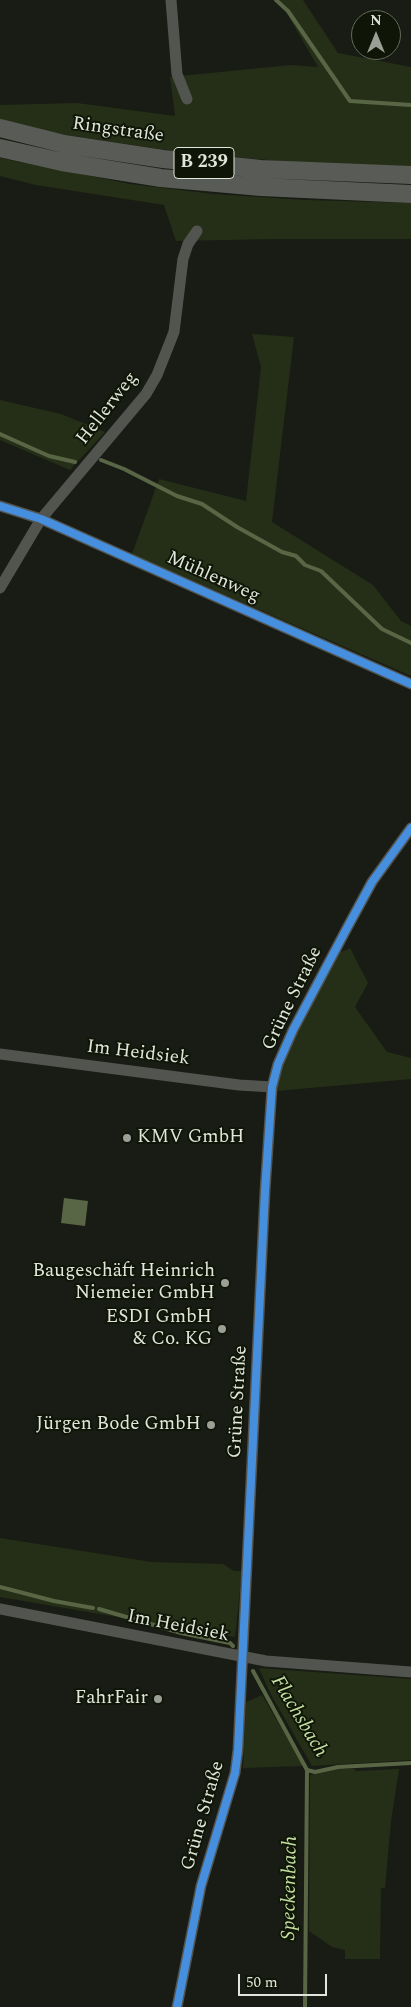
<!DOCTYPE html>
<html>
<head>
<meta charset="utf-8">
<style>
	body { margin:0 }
	#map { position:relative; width:411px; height:2007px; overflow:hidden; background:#181c14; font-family:Spectral,serif }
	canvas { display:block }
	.north { position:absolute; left:351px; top:10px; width:50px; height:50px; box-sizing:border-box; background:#101607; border:1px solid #64695c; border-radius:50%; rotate:0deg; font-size:14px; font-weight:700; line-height:20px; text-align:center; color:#e1e6db }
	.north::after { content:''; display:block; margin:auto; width:18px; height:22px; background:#9b9f95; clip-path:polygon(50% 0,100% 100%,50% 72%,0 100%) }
	.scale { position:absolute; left:238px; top:1974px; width:89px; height:22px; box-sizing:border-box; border:2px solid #e1e6db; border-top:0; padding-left:6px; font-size:15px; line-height:18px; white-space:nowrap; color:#e1e6db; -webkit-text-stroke:4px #101607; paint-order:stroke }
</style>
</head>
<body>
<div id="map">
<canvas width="411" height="2007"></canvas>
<div class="north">N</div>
<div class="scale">50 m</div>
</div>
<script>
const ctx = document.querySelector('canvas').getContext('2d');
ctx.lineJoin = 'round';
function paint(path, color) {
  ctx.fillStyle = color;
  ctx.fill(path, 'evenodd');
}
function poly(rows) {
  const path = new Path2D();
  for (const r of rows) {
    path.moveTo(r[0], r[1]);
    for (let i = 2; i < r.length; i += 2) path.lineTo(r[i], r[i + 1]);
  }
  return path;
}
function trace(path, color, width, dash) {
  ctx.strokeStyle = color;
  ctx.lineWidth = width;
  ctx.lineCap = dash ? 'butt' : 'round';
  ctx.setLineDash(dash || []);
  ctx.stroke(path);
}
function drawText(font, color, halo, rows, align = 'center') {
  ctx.font = font + ' Spectral,serif';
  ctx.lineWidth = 4;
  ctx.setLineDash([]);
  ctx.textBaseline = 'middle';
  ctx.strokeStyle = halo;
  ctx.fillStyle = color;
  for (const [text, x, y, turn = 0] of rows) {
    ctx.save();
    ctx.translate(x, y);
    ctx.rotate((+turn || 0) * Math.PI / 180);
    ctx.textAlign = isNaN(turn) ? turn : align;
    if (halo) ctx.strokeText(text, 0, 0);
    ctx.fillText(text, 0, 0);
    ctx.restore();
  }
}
const green = poly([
	[279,0,303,0,338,53,411,67,411,167,292,162,187,153,53,133,0,119,0,105,77,103,175,116,170,77,291,65,318,67],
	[0,158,130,184,214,194,305,200,411,203,411,239,274,239,176,241,164,205,36,185,0,176],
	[252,334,294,337,272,522,373,585,401,621,411,626,411,676,132,554,159,479,246,501,261,367],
	[0,400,61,414,105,432,70,470,0,440],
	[350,948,368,983,355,1007,387,1052,411,1058,411,1079,276,1091,282,1065,302,1022,339,953],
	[0,1538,152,1562,223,1564,234,1571,242,1571,235,1637,0,1597],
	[259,1668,411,1679,411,1760,312,1766,270,1693],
	[262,1695,304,1766,243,1768,246,1702],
	[336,1769,355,1769,355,1771,399,1769,391,1822,385,1888,381,1888,380,1959,345,1959,345,1950,332,1947,309,1931,310,1775]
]);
const water = poly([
	[64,1198,88,1201,85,1226,61,1223]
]);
const stream = poly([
	[276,0,288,11,350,101,411,105],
	[0,434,49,456,75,462],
	[101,460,124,469,177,496,202,504,237,527,282,552,296,556,305,565,321,571,382,629,411,643],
	[0,1587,54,1601,93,1608],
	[99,1609,181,1633,230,1643,233,1646],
	[253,1671,307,1770,315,1772,338,1767,411,1763],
	[305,2007,307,1770]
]);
const minor = poly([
	[171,0,177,74,187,99],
	[0,506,41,519,411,684],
	[0,588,41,519,146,394,157,375,174,332,183,259,188,244,197,231],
	[0,1054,239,1085,272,1087],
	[0,1609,266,1661,411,1672],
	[177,2007,201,1886,235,1773,238,1750,265,1191,272,1087,278,1064,293,1030,347,928,372,882,411,828]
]);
const highway = poly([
	[0,128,64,144,163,159,261,169,411,175],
	[0,148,62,162,161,178,261,187,411,194]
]);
const cycleway = poly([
	[0,506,41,519,411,684],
	[177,2007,201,1886,235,1773,238,1750,265,1191,272,1087,278,1064,293,1030,347,928,372,882,411,828]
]);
const markers = [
	[127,1138,5,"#9b9f95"],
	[225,1283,5,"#9b9f95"],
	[222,1329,5,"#9b9f95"],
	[211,1425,5,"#9b9f95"],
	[158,1699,5,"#9b9f95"]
];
const shields = [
	[204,163,60]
];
const shieldNames = [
	["B 239",204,163]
];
const streetNames = [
	["Ringstraße",118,131,8],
	["Hellerweg",108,409,-52],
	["Mühlenweg",213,578,24],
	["Grüne Straße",293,999,-64],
	["Im Heidsiek",138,1054,7],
	["Grüne Straße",239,1402,-87],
	["Im Heidsiek",178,1627,11],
	["Grüne Straße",204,1816,-74]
];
const poiNames = [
	["KMV GmbH",137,1138,"left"],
	["Baugeschäft Heinrich",215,1272],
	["Niemeier GmbH",215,1294],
	["ESDI GmbH",212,1318],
	["& Co. KG",212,1340],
	["Jürgen Bode GmbH",201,1425],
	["FahrFair",148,1699]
];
const waterNames = [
	["Flachsbach",298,1717,59],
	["Speckenbach",291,1888,-89]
];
paint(green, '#252f17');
paint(water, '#586645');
trace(stream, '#586645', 4);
trace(minor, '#525450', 11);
trace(highway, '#595c56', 18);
trace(cycleway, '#468fdf', 8);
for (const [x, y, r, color] of markers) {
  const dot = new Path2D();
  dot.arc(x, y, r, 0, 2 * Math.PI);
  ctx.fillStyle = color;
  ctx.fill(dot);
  trace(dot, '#101607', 2);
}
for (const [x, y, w] of shields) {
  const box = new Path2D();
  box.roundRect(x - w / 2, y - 15.5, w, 31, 4);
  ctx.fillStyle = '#101607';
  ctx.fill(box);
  trace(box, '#e1e6db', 1);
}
drawText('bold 18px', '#e1e6db', null, shieldNames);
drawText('19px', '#e1e6db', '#101607', streetNames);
drawText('19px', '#e1e6db', '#101607', poiNames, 'right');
drawText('italic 20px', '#c5e0a3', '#101607', waterNames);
</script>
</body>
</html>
